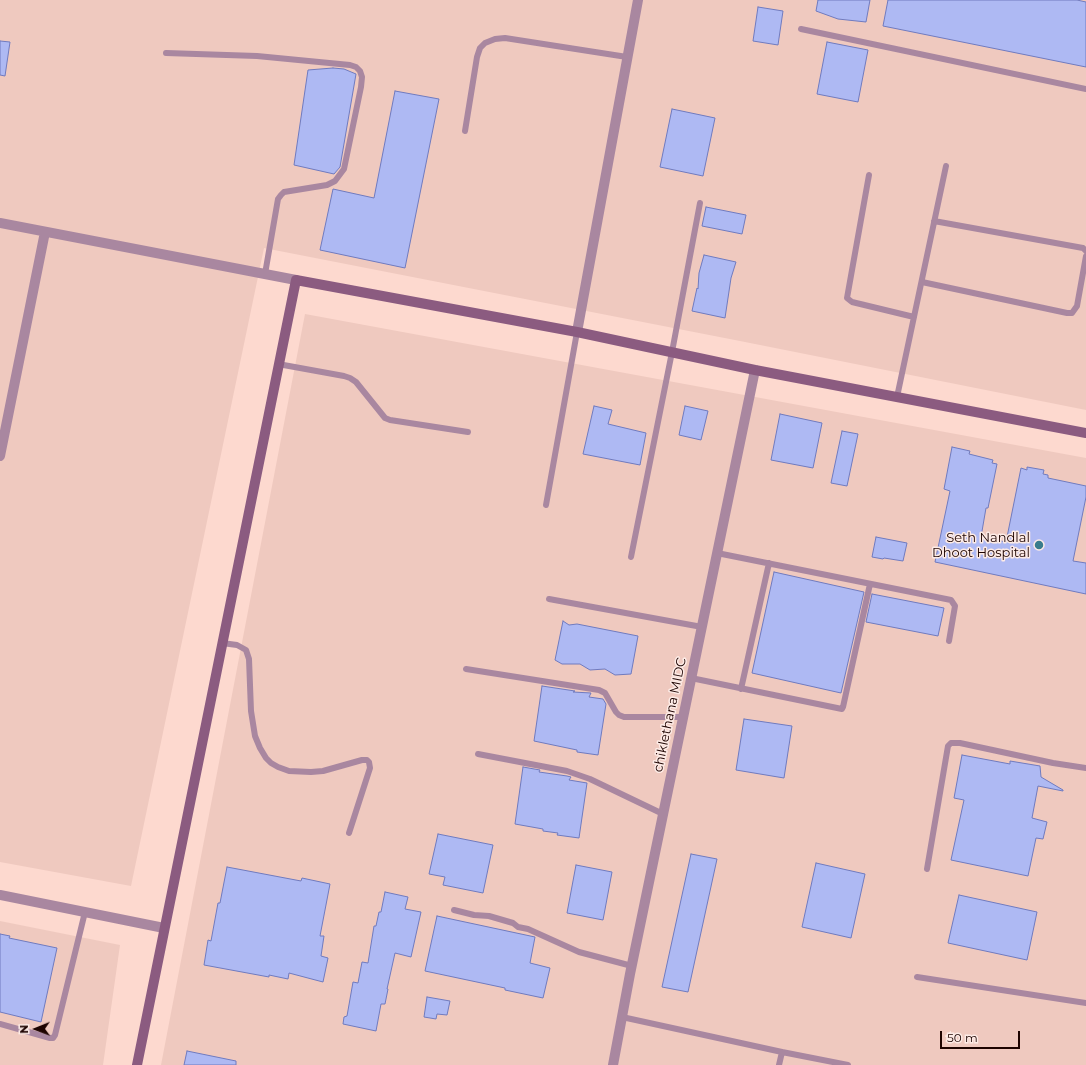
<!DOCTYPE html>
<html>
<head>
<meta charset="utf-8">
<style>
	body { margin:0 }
	#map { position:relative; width:1086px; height:1065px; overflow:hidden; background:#fdd9cf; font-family:Montserrat,sans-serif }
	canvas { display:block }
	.north { position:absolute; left:16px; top:1009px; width:40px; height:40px; -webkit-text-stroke:3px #fdebe6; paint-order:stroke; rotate:269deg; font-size:11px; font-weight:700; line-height:16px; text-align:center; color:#1d0300 }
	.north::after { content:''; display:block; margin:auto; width:14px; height:18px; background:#1d0300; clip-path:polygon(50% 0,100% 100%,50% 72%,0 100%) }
	.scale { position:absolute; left:940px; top:1031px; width:80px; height:18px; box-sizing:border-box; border:2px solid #1d0300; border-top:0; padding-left:5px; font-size:12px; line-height:14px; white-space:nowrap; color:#1d0300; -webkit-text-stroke:3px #fdebe6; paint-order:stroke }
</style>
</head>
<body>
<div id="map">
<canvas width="1086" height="1065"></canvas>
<div class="north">N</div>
<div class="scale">50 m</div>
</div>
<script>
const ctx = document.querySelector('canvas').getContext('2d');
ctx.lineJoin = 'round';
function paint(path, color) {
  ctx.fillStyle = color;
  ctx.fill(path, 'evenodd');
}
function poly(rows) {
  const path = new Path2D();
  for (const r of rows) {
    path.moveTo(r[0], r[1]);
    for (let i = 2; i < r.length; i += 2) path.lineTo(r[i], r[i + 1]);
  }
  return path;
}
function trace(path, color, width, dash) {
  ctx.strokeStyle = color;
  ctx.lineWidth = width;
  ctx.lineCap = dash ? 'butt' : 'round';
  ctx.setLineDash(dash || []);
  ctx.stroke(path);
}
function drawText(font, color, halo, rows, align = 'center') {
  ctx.font = font + ' Montserrat,sans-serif';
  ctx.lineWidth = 3;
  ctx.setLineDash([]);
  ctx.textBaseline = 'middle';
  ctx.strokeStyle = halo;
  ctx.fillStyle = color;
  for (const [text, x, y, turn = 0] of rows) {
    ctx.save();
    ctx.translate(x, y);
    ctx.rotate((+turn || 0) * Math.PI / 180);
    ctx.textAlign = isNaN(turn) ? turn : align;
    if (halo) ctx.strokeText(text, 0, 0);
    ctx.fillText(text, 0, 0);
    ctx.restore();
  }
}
const built = poly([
	[0,0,1086,0,1086,410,740,341,264,248,131,886,0,862],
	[305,314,1086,458,1086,1065,161,1065],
	[0,921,120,945,103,1065,0,1065]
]);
const building = poly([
	[818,0,870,0,866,22,838,19,816,11,818,0],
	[888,0,1077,0,1086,2,1086,67,883,26,888,0],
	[758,7,783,11,778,45,753,41,758,7],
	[0,41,10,42,5,76,0,75,0,41],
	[827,42,868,50,858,102,817,94,827,42],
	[333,68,344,69,356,74,340,167,334,174,294,165,308,70,333,68],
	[395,91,439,99,405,268,320,250,333,189,374,198,395,91],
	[672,109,715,118,703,176,660,167,672,109],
	[706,207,746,215,742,234,702,226,706,207],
	[704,255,736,262,731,278,725,318,692,311,697,288,698,289,699,273,704,255],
	[594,406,612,410,608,424,646,433,640,465,583,454,594,406],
	[685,406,708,411,701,440,679,435,685,406],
	[780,414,822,423,813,468,771,460,780,414],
	[842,431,858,434,847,486,831,483,842,431],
	[952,447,970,451,969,454,993,460,992,463,997,464,988,508,986,508,981,537,1006,542,1021,468,1027,470,1027,467,1044,470,1043,474,1048,475,1048,478,1086,486,1086,497,1073,561,1086,563,1086,594,935,562,950,491,944,489,952,447],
	[876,537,907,543,903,561,884,558,883,559,872,557,876,537],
	[774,572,864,592,841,693,752,673,774,572],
	[872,594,944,608,938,636,866,622,872,594],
	[563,621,569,625,577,624,638,636,631,674,615,675,605,669,590,670,580,664,562,664,555,660,563,621],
	[542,686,575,691,573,692,591,693,589,697,603,699,606,704,598,755,577,752,577,750,534,741,542,686],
	[744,719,792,726,784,778,736,770,744,719],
	[962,755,1010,764,1010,761,1040,766,1041,777,1063,790,1063,791,1038,786,1032,818,1047,822,1043,839,1036,838,1028,876,951,860,964,800,954,798,962,755],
	[523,767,540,770,539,772,567,776,571,777,569,780,587,783,579,838,557,835,558,833,543,831,543,829,515,824,523,767],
	[438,834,493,845,483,893,443,885,445,877,429,874,438,834],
	[691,854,717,859,688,992,662,987,691,854],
	[816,863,865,874,851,938,802,927,816,863],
	[576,865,612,872,603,920,567,913,576,865],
	[227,867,301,881,302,878,330,884,320,936,324,936,321,956,328,958,323,982,289,973,288,979,269,975,269,977,204,965,208,940,211,941,218,903,220,903,227,867],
	[385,892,408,897,405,909,421,912,411,957,395,953,387,989,388,989,385,1004,381,1004,376,1031,343,1024,344,1017,347,1016,353,982,358,983,362,962,368,963,374,926,376,926,379,912,381,912,385,892],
	[959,895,1037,912,1027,960,948,943,959,895],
	[437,916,535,937,530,963,550,968,543,998,505,990,505,988,425,971,437,916],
	[0,934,10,936,9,938,57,948,41,1022,0,1012,0,934],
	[427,997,450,1001,447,1015,437,1014,436,1019,424,1017,427,997],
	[187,1051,236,1061,236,1065,184,1065,187,1051]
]);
const lane = poly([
	[801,29,1086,89],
	[166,53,257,56,350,65,356,67,360,71,362,77,361,87,344,169,335,181,327,185,284,192,281,195,278,199,265,274],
	[465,131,477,57,480,48,485,43,495,39,505,38,627,57],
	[869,175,847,298,852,302,914,317],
	[934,221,1083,248,1086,251],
	[922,282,1067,313,1072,313,1077,306,1086,256],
	[278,364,344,376,350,378,356,382,385,418,390,420,468,432],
	[897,397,946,166],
	[546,505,577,332],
	[717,553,951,600,955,606,949,641],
	[631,557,672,352,700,203],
	[549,599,702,627],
	[222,643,237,645,246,650,249,659,251,711,255,736,260,748,266,758,271,763,278,767,289,771,311,772,323,771,362,760,367,760,369,762,370,768,349,833],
	[466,669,599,690,605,693,616,712,619,715,624,717,683,717],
	[691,678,842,709,843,707,870,584],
	[741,689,769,563],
	[478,754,567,771,590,779,663,814],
	[927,869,948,746,951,743,960,743,1053,763,1086,768],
	[454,910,474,915,489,916,513,923,518,927,528,929,579,952,632,966],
	[917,977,1086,1003],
	[622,1017,782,1052,848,1065],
	[0,1024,50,1038,53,1038,55,1035,85,912],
	[779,1065,782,1052]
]);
const street = poly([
	[0,223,296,280],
	[577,332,638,0],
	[0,456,45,232],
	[0,895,164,928],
	[613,1065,630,974,755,370]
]);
const secondary = poly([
	[137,1065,296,280,577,332,755,370,1086,433]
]);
const markers = [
	[1039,545,5,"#397c8c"]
];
const poiNames = [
	["Seth Nandlal",1030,538],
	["Dhoot Hospital",1030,553]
];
const streetNames = [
	["chiklethana MIDC",670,715,-78]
];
paint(built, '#efc9bf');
paint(building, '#aeb9f3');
trace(building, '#707bbf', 1);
trace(lane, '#a987a0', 6);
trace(street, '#a987a0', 10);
trace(secondary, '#8b5b80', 10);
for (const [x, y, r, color] of markers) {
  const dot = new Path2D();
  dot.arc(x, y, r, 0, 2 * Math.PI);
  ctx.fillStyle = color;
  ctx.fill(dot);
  trace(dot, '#fdebe6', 1.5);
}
drawText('13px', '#1d0300', '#fdebe6', poiNames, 'right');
drawText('13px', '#1d0300', '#fdebe6', streetNames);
</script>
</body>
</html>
